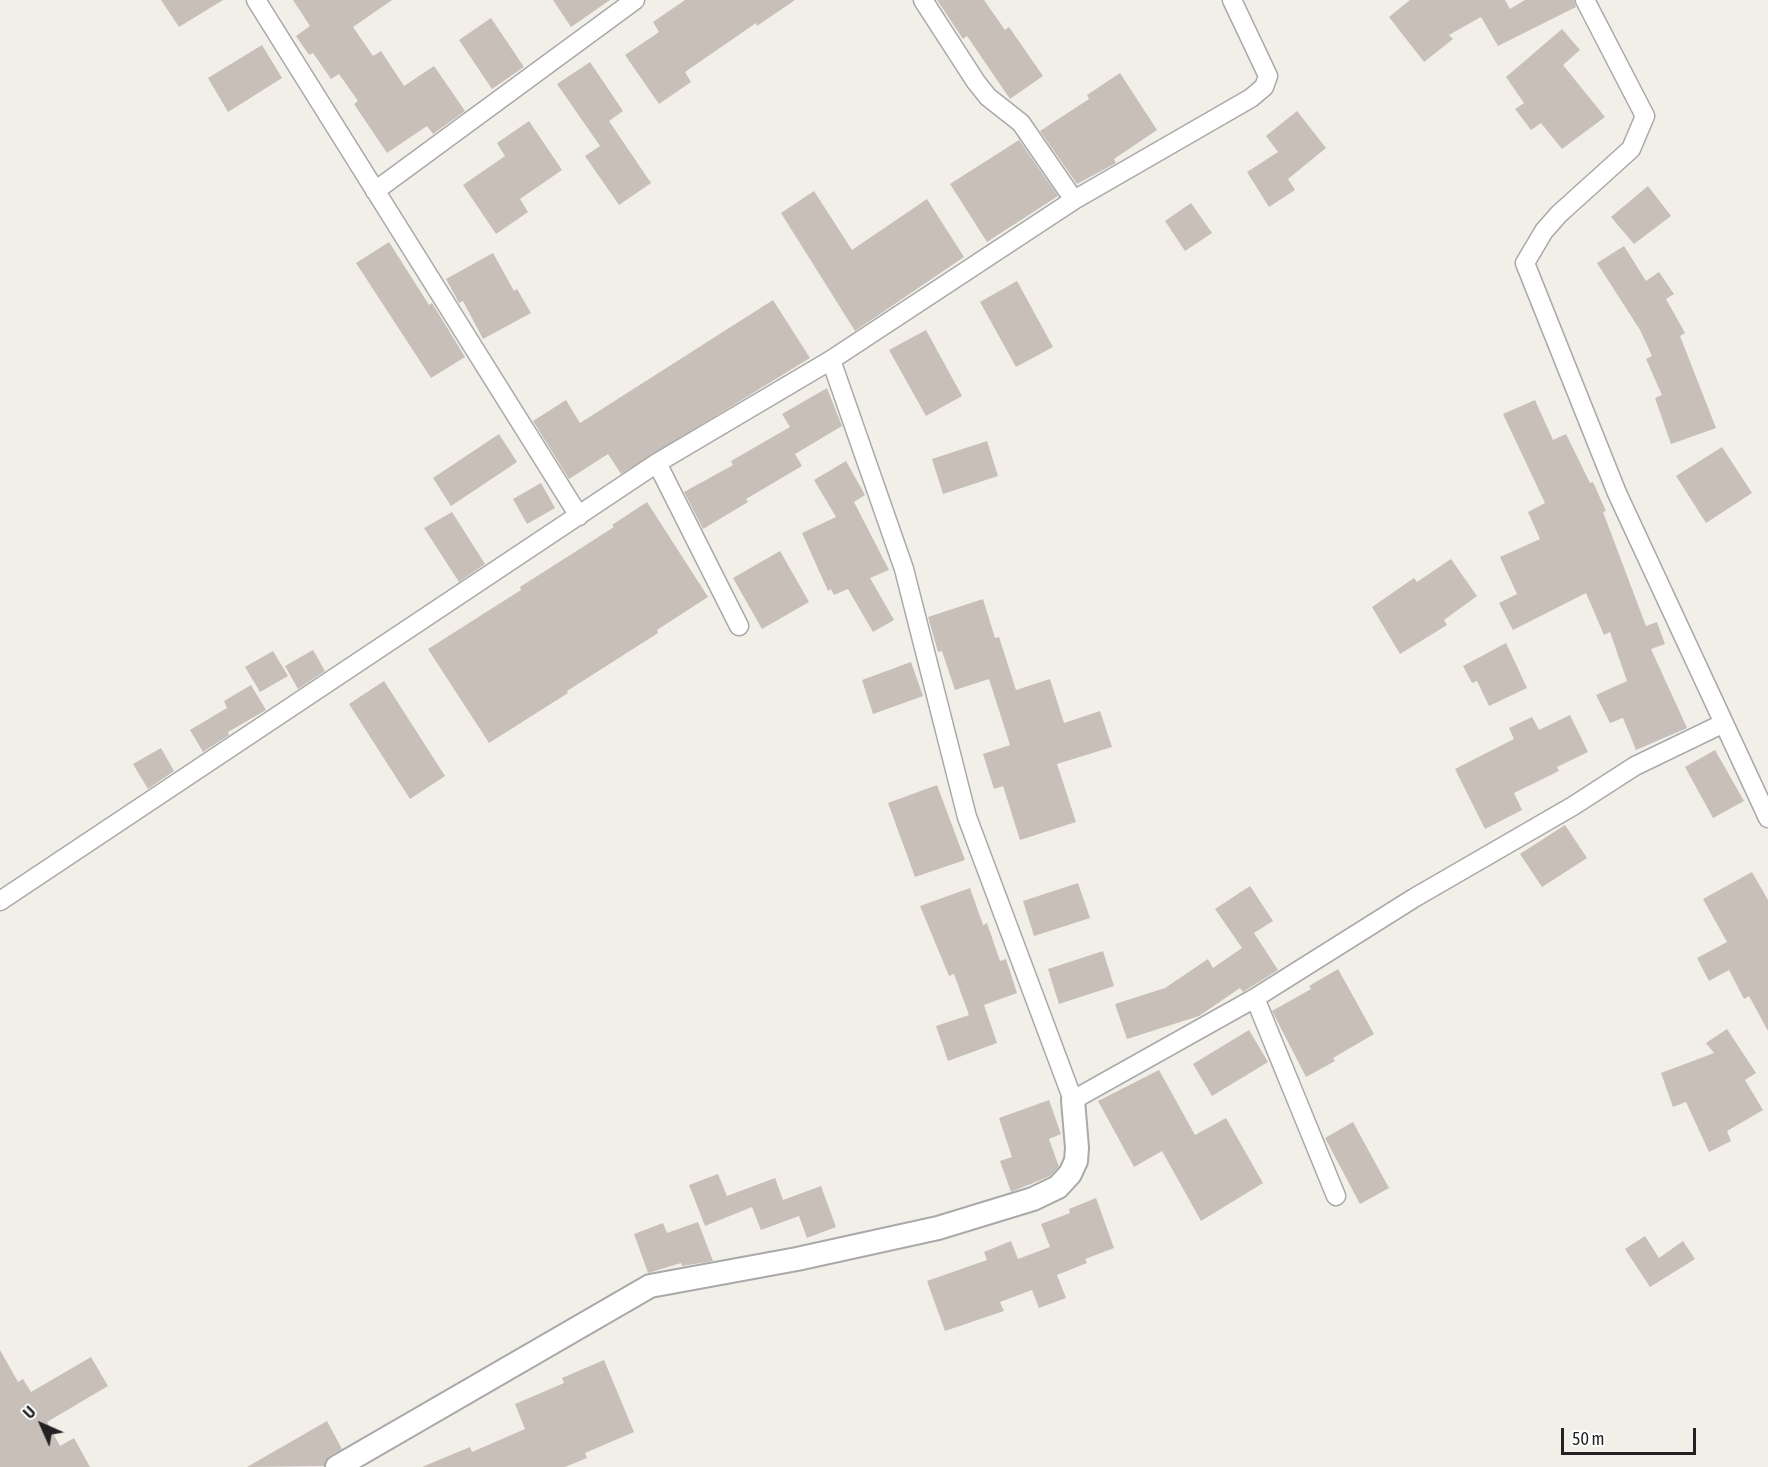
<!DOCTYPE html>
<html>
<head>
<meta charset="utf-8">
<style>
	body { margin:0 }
	#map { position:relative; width:1768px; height:1467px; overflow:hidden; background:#f2efe9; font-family:"Asap Condensed",sans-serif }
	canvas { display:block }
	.north { position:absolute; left:12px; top:1395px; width:60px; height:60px; -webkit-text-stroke:4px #fff; paint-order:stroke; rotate:315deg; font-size:16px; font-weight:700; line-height:24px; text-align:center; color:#222 }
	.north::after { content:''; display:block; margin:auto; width:21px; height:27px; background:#222; clip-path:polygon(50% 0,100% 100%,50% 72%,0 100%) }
	.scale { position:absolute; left:1561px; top:1428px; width:135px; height:27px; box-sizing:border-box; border:3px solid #222; border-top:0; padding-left:8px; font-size:18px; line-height:21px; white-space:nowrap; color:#222; -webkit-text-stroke:4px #fff; paint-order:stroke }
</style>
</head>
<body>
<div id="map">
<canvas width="1768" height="1467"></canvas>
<div class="north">U</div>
<div class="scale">50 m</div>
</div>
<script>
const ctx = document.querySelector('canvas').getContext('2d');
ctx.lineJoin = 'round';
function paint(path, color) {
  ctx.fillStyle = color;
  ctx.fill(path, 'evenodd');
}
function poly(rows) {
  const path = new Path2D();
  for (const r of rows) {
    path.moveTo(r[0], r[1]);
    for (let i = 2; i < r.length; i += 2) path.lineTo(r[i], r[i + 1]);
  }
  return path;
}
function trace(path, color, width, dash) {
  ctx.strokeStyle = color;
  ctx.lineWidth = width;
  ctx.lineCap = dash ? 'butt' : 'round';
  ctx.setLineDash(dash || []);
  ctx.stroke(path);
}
const building = poly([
	[161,0,223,0,179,27],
	[293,0,392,0,353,27,373,56,381,51,404,86,434,66,465,111,433,134,427,126,387,153,354,104,358,101,339,74,331,79,313,53,309,55,296,36,310,26],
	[553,0,610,0,571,27],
	[685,0,795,0,757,26,756,23,685,72,691,82,659,104,625,55,659,32,653,22],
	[937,0,984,0,1005,30,1009,27,1043,76,1010,99,967,36,963,39],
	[1410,0,1505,0,1510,9,1525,0,1574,0,1576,7,1498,46,1481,17,1449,35,1453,39,1424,62,1389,17],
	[491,18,524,67,492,89,459,40],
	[1562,29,1580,50,1563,65,1605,117,1562,149,1541,123,1531,130,1515,109,1524,103,1506,77],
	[262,45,282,78,228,112,208,78],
	[590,62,623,111,609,121,651,183,619,205,585,156,600,146,557,84],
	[1120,73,1157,130,1114,159,1116,163,1077,184,1040,131,1089,99,1087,95],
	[1297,111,1326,148,1288,179,1295,190,1269,207,1247,172,1278,152,1266,136],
	[529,121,562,170,520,199,528,212,496,234,463,185,505,156,497,143],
	[1019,140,1058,196,987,242,950,184],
	[1648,186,1671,216,1634,244,1611,217],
	[814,191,852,250,927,199,964,257,855,331,781,213],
	[1191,203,1212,233,1185,251,1165,221],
	[389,242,429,305,432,303,465,357,431,378,356,263],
	[1624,246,1646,281,1659,272,1674,294,1666,299,1685,333,1680,336,1716,428,1671,444,1655,398,1662,395,1646,359,1652,356,1640,330,1597,263],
	[493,253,514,291,517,289,531,313,483,339,463,301,459,303,446,279],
	[1017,281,1053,347,1016,367,980,302],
	[773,300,810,358,621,474,608,454,569,479,533,421,566,400,580,423],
	[926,330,962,396,926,416,889,350],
	[827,388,842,426,795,454,802,466,746,499,748,502,703,529,684,492,733,465,731,461,790,427,782,414],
	[1535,400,1553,440,1566,434,1590,483,1593,482,1606,511,1603,512,1646,626,1657,622,1665,644,1651,649,1687,728,1636,750,1623,718,1610,723,1596,695,1627,681,1610,632,1604,635,1586,593,1513,630,1499,603,1517,594,1500,557,1540,539,1528,512,1545,503,1503,414],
	[499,434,517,462,451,506,433,478],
	[987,441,998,476,943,494,932,459],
	[1722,447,1752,493,1706,523,1676,476],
	[846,461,865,495,854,502,889,570,870,578,894,620,873,632,848,589,834,595,831,589,828,591,802,533,836,517,814,480],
	[541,483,555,508,527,524,513,499],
	[647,502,708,597,657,630,658,633,567,691,568,693,489,743,428,649,521,590,520,587,614,527,612,525],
	[452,512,485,564,459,582,424,528],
	[780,551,809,602,762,629,733,578],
	[1451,559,1477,596,1444,620,1447,625,1400,654,1372,607,1414,578,1417,582],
	[983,599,995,638,999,637,1016,690,1050,679,1064,723,1100,711,1112,747,1057,764,1076,822,1020,840,1003,786,994,789,983,754,1010,745,989,679,955,690,942,651,938,652,928,617],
	[1506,643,1527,688,1489,706,1477,681,1472,683,1463,666],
	[313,650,325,671,298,689,285,666],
	[273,651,288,676,260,692,245,667],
	[911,662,923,696,873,714,862,680],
	[384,681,445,776,410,799,349,704],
	[251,685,266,710,228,732,229,735,203,752,190,730,227,708,224,701],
	[1570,715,1588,752,1557,767,1559,771,1514,793,1522,810,1485,829,1455,769,1514,739,1509,728,1532,717,1539,730],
	[161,748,174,771,148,789,133,764],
	[1715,750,1744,801,1713,818,1685,767],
	[937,785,965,860,915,877,888,803],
	[1565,825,1587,858,1542,887,1520,854],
	[1752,872,1768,900,1768,1031,1749,996,1744,999,1729,970,1709,981,1697,958,1727,942,1703,899],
	[1078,883,1090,918,1034,936,1023,901],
	[1250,886,1273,921,1254,933,1278,970,1243,992,1240,988,1199,1016,1127,1039,1115,1004,1165,988,1208,959,1213,968,1242,948,1215,909],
	[970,888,983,925,987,923,1000,961,1006,959,1017,993,984,1005,997,1043,948,1061,936,1026,969,1015,954,974,949,976,920,906],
	[1103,951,1114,986,1059,1004,1048,969],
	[1338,969,1374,1034,1333,1058,1335,1061,1306,1077,1272,1011,1311,989,1309,986],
	[1727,1029,1756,1073,1745,1080,1763,1110,1727,1131,1731,1141,1709,1152,1686,1102,1673,1107,1661,1073,1714,1053,1706,1043],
	[1249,1030,1268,1062,1212,1096,1193,1064],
	[1159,1070,1195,1135,1226,1118,1263,1183,1201,1221,1162,1151,1134,1167,1098,1101],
	[1049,1100,1061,1134,1049,1139,1059,1167,1050,1176,1011,1192,1000,1161,1012,1157,999,1118],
	[1353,1122,1389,1188,1360,1204,1325,1138],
	[718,1174,727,1196,775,1178,783,1200,821,1186,836,1227,807,1238,799,1216,761,1230,752,1207,705,1226,689,1185],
	[1096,1198,1114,1248,1085,1259,1087,1263,1057,1275,1066,1298,1039,1308,1032,1290,1000,1302,1004,1311,945,1331,927,1281,987,1260,984,1252,1011,1241,1018,1259,1050,1247,1041,1224,1070,1213,1069,1209],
	[698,1222,713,1261,682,1266,681,1263,648,1273,634,1234,663,1223,667,1233],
	[1645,1236,1659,1258,1683,1241,1695,1259,1650,1287,1625,1249],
	[0,1350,18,1382,23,1379,31,1392,91,1357,108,1386,47,1422,60,1446,74,1438,90,1467,0,1467],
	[604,1360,634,1432,585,1453,587,1458,565,1467,422,1467,470,1447,472,1452,525,1429,515,1404,564,1383,562,1378],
	[327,1421,342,1449,330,1456,324,1466,247,1467]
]);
const minor = poly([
	[256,0,579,516],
	[923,0,976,82,988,97,1021,123,1074,200],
	[1585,0,1645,116,1631,149,1559,214,1544,231,1525,263,1617,493,1768,818],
	[375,191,635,0],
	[831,360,1074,200,1251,98,1264,87,1268,76,1232,0],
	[657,463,739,626],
	[0,901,657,463,831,360,904,569,967,817,1073,1100,1255,998,1414,898,1573,806,1635,766,1722,724],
	[1255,998,1336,1196]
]);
const tertiary = poly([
	[337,1467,650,1286,797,1259,938,1228,1033,1199,1058,1187,1070,1174,1076,1161,1077,1148,1073,1100]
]);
paint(building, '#c7bfb8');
trace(minor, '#a9a9a9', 21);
trace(tertiary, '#a9a9a9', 26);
trace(minor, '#fff', 18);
trace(tertiary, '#fff', 22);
</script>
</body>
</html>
